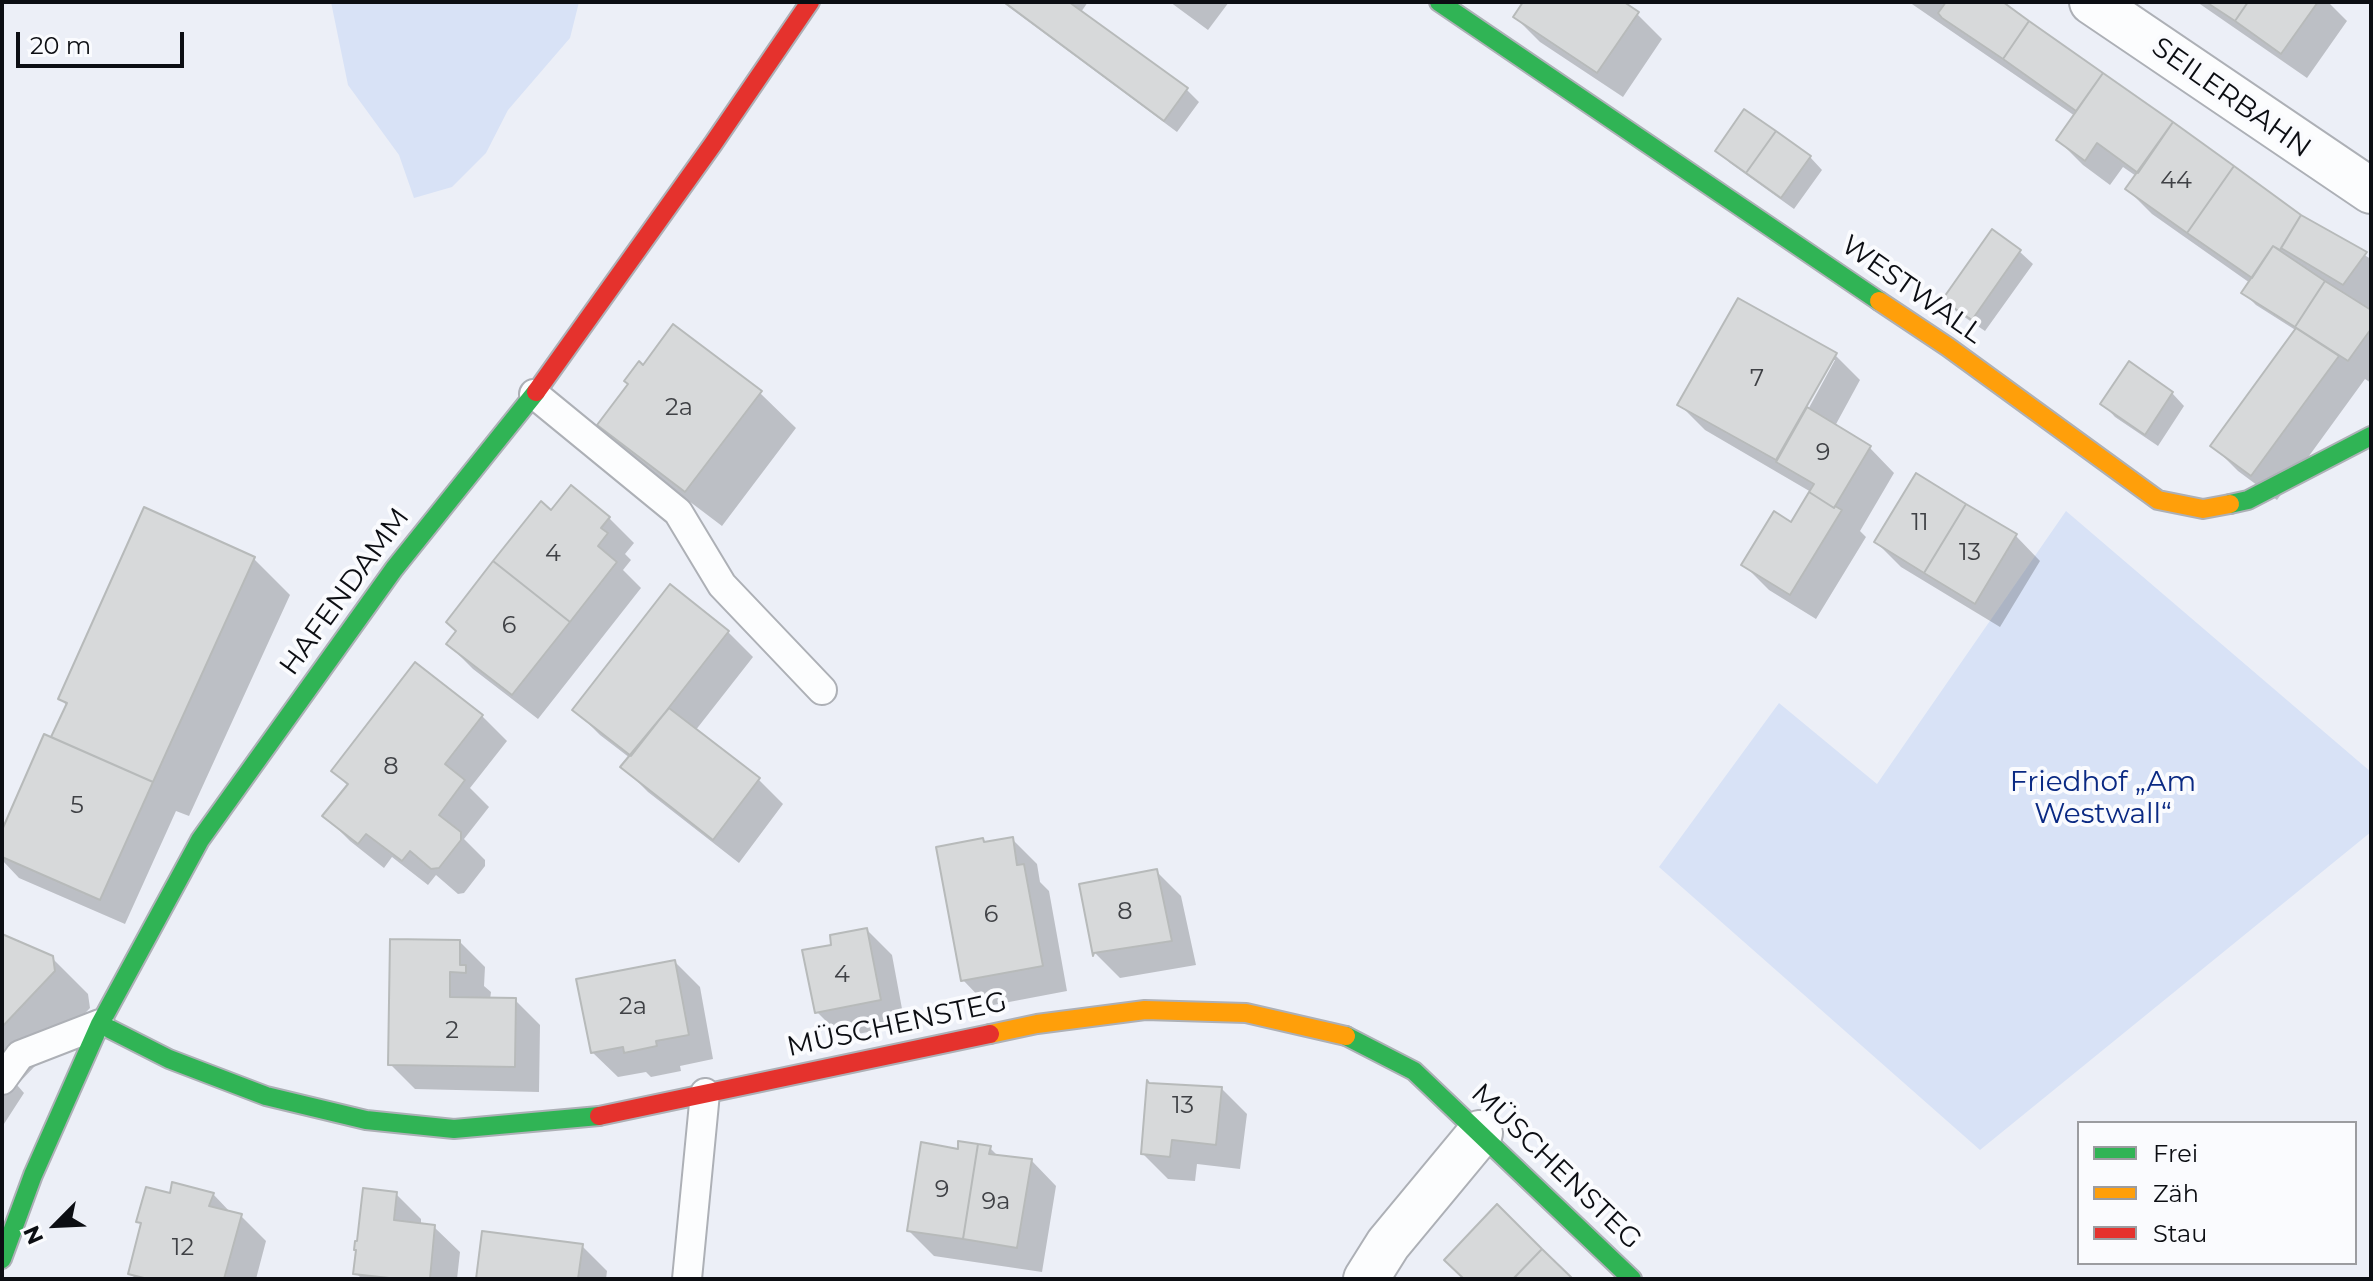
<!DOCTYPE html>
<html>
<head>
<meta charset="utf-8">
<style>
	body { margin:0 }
	#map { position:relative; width:2373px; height:1281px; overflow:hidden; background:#eceff7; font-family:Montserrat,sans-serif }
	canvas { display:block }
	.frame { position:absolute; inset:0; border:4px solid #0c0e13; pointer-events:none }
	.legend { position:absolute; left:2077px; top:1121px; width:280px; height:144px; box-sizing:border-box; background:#fafbfe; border:2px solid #9b9ca0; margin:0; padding:10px 14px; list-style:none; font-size:24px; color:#0c0e13 }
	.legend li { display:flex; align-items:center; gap:16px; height:40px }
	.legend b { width:40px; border:2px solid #9b9ca0 }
	.north { position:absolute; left:16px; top:1185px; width:80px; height:80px; -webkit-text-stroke:6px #fafbfe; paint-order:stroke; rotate:246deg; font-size:22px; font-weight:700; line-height:32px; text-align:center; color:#0c0e13 }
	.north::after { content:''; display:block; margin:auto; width:28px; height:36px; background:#0c0e13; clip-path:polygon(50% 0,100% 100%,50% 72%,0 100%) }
	.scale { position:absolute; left:16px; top:32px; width:168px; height:36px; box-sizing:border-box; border:4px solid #0c0e13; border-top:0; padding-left:10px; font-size:24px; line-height:28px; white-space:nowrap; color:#0c0e13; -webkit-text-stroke:6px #fafbfe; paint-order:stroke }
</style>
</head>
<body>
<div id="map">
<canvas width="2373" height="1281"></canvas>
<div class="frame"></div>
<ul class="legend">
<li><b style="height:10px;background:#30b455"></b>Frei</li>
<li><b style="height:10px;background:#ff9f0a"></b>Zäh</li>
<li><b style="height:10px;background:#e5322d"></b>Stau</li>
</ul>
<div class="north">N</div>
<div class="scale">20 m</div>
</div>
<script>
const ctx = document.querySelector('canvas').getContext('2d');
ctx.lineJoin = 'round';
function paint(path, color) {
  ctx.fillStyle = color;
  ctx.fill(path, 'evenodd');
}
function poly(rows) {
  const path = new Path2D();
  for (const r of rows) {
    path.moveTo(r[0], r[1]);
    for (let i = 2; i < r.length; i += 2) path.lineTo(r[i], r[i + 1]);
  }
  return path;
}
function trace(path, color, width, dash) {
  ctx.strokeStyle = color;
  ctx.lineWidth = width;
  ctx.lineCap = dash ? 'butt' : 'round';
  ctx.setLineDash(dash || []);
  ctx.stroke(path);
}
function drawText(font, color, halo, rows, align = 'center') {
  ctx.font = font + ' Montserrat,sans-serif';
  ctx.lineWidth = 8;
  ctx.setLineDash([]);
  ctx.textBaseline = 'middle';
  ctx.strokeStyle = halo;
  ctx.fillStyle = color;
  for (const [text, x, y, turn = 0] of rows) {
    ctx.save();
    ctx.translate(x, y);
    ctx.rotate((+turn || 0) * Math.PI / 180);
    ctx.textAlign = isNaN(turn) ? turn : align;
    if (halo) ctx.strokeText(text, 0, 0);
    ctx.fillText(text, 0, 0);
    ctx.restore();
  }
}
const green = poly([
	[331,2,579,2,570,38,508,110,486,153,452,187,414,198,399,155,348,85],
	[2066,511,2371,772,2371,832,1980,1150,1659,867,1779,703,1877,784]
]);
const shadow = poly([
	[1002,2,1088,2,1081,12,1187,90,1199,102,1177,132],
	[1170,2,1229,2,1208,30],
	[1525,2,1620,2,1637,14,1662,39,1623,97,1540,42,1515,17],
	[1909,2,1999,2,2300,217,2371,259,2371,306,2368,310,2371,313,2371,383,2365,379,2277,500,2238,471,2213,446,2297,331,2256,305,2243,292,2250,283,2152,214,2127,189,2136,176,2123,167,2110,185,2083,165,2058,140,2075,116],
	[2197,2,2328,2,2347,21,2307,78],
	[1717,151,1810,157,1822,170,1794,209,1730,163],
	[1992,232,2020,252,2033,264,1985,331,1957,312,1945,300],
	[1835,355,1860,380,1835,426,1869,447,1894,473,1860,531,1866,537,1816,619,1769,590,1744,565,1791,525,1811,492,1705,430,1680,405],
	[1831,360,1835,360,1804,417,1801,415],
	[760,393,796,428,722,526,636,461,600,425],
	[2172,393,2184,406,2158,446,2115,417,2103,404],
	[571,488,609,518,634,543,625,554,631,560,623,570,641,588,538,719,473,669,448,644],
	[2015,535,2040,561,2000,627,1901,567,1876,542],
	[254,559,290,595,189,816,176,811,125,924,19,878,2,860,2,835,67,706,60,698],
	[728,632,753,657,695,731,758,779,783,804,739,863,648,792,623,767,630,758,600,735,575,710],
	[482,716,507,741,470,788,489,807,464,839,485,860,485,866,464,893,458,894,436,875,428,885,392,857,384,868,350,841,325,816,348,786,333,770],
	[1012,839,1037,864,1040,882,1049,891,1067,991,988,1006,963,980,983,840,986,844],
	[1156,871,1181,896,1196,965,1120,978,1095,953],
	[867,930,892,955,905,1025,842,1037,817,1012,833,947],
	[2,936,52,958,88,994,90,1008,17,1085,24,1093,2,1127],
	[460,942,485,967,484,986,491,992,490,1000,515,1000,540,1025,539,1092,415,1089,390,1064],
	[675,962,700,987,713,1059,680,1066,681,1071,651,1077,646,1072,618,1077,592,1052],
	[1222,1089,1247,1114,1240,1169,1197,1164,1195,1181,1168,1179,1143,1154],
	[990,1148,999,1157,1031,1160,1056,1186,1042,1272,934,1256,909,1231,959,1151],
	[213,1194,232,1214,241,1216,266,1241,256,1279,136,1279,130,1273,143,1225,139,1221,171,1195],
	[396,1194,421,1219,421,1225,434,1227,460,1252,457,1279,362,1279,356,1273],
	[582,1246,607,1271,606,1279,478,1279]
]);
const building = poly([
	[1004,2,1069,2,1188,88,1164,121,1004,2],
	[1523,2,1624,2,1639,12,1597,73,1513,17,1523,2],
	[1946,2,2003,2,2029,21,2003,59,1942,18,1938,13,1946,2],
	[2206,2,2248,2,2235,21,2206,2],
	[2248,2,2318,2,2281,54,2235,21,2248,2],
	[2029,21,2103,73,2076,111,2003,59,2029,21],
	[2103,73,2173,122,2138,173,2097,143,2085,161,2056,140,2103,73],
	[1744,109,1776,131,1746,173,1715,151,1744,109],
	[2173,122,2234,166,2187,233,2125,189,2173,122],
	[1776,131,1811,156,1781,198,1746,173,1776,131],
	[2234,166,2301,215,2280,250,2273,246,2252,278,2187,233,2234,166],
	[2301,215,2367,252,2343,285,2281,248,2301,215],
	[1992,229,2021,250,1972,320,1942,300,1992,229],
	[2273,246,2325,281,2295,327,2241,293,2273,246],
	[2325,281,2371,310,2371,329,2348,361,2295,327,2325,281],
	[1738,298,1837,353,1776,460,1677,405,1738,298],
	[673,324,762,391,685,492,597,425,628,384,624,381,639,361,643,365,673,324],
	[2296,328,2339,356,2251,476,2210,446,2296,328],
	[2129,361,2173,392,2145,435,2100,404,2129,361],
	[1807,407,1871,446,1834,508,1809,492,1814,484,1776,462,1807,407],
	[1916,473,1966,504,1924,573,1874,542,1916,473],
	[571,485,610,517,601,528,608,533,598,546,617,562,570,622,493,561,541,501,551,510,571,485],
	[1809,492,1834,508,1835,506,1842,510,1790,595,1741,565,1774,511,1791,522,1809,492],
	[1966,504,2017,534,1975,604,1924,573,1966,504],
	[144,507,255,557,153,782,51,737,67,703,58,699,144,507],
	[493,561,570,622,512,695,446,644,456,631,446,622,493,561],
	[670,584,729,631,631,756,572,710,670,584],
	[415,662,483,715,445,764,465,780,439,815,461,832,461,840,439,868,431,869,410,851,402,861,366,834,358,844,322,816,348,784,331,771,415,662],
	[669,708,760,778,713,840,620,767,669,708],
	[44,734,153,782,100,900,2,857,2,830,44,734],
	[1013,837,1017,865,1024,864,1043,966,961,981,936,847,983,838,984,842,1013,837],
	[1157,869,1172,941,1094,953,1093,956,1079,884,1157,869],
	[867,928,881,1000,815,1013,802,950,831,945,830,935,867,928],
	[2,934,53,956,55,971,2,1027,2,934],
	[390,939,460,940,460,965,466,965,466,973,450,972,450,997,516,998,515,1067,388,1065,390,939],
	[675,960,689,1035,656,1041,657,1046,624,1053,623,1047,591,1053,576,979,675,960],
	[1147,1080,1149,1083,1222,1087,1216,1145,1172,1140,1170,1157,1141,1154,1147,1080],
	[958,1141,978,1144,963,1239,907,1231,921,1142,958,1149,958,1141],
	[978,1144,991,1146,989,1154,1032,1159,1017,1248,963,1239,978,1144],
	[172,1182,214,1193,209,1206,242,1214,224,1279,148,1279,128,1274,141,1223,136,1222,146,1187,170,1193,172,1182],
	[363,1188,397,1192,394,1220,435,1225,430,1279,398,1279,353,1274,356,1250,354,1250,355,1241,357,1241,363,1188],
	[1497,1204,1542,1249,1513,1279,1464,1279,1444,1260,1497,1204],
	[482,1231,583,1244,578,1279,476,1279,482,1231],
	[1542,1249,1573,1279,1513,1279,1542,1249]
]);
const lane = poly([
	[534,394,678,512,722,585,822,690],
	[2,1080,20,1055,100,1024],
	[687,1279,705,1093]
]);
const street = poly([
	[2092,2,2371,191],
	[1366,1279,1388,1244,1480,1133]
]);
const fast = poly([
	[1439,2,1879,301],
	[2230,504,2248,500,2371,436],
	[100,1024,169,1059,266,1096,366,1120,454,1129,599,1116],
	[1346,1036,1414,1071,1632,1279],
	[2,1259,33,1175,100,1024,200,840,394,569,536,392]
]);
const slow = poly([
	[1879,301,1948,347,2158,500,2203,509,2230,504],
	[990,1034,1037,1024,1145,1010,1246,1013,1346,1036]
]);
const jam = poly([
	[536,392,713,144,810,2],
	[599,1116,990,1034]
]);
const numberNames = [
	["44",2176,181],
	["7",1757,379],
	["2a",679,408],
	["9",1823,453],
	["11",1920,523],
	["13",1970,553],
	["4",553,554],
	["6",509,626],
	["8",391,767],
	["5",77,806],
	["8",1125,912],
	["6",991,915],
	["4",842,975],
	["2a",633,1007],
	["2",452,1031],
	["13",1183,1106],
	["9",942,1190],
	["9a",996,1202],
	["12",183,1248]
];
const streetNames = [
	["SEILERBAHN",2231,98,35],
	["WESTWALL",1912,290,35],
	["HAFENDAMM",345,592,-54],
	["MÜSCHENSTEG",897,1025,-12],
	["MÜSCHENSTEG",1556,1167,44]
];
const parkNames = [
	["Friedhof „Am",2103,783],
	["Westwall“",2103,815]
];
paint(green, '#d8e2f6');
paint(shadow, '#0003');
paint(building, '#d7d9da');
trace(building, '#b7baba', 2);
trace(lane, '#adb0b6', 32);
trace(street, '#adb0b6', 48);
trace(fast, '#adb0b6', 22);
trace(slow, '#adb0b6', 22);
trace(jam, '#adb0b6', 22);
trace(lane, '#fcfdfe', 28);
trace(street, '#fcfdfe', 44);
trace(fast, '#30b455', 18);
trace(slow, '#ff9f0a', 18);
trace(jam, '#e5322d', 18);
drawText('24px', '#3f4145', null, numberNames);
drawText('28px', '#0c0e13', '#fafbfe', streetNames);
drawText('28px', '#0a2983', '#fafbfe', parkNames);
</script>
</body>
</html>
